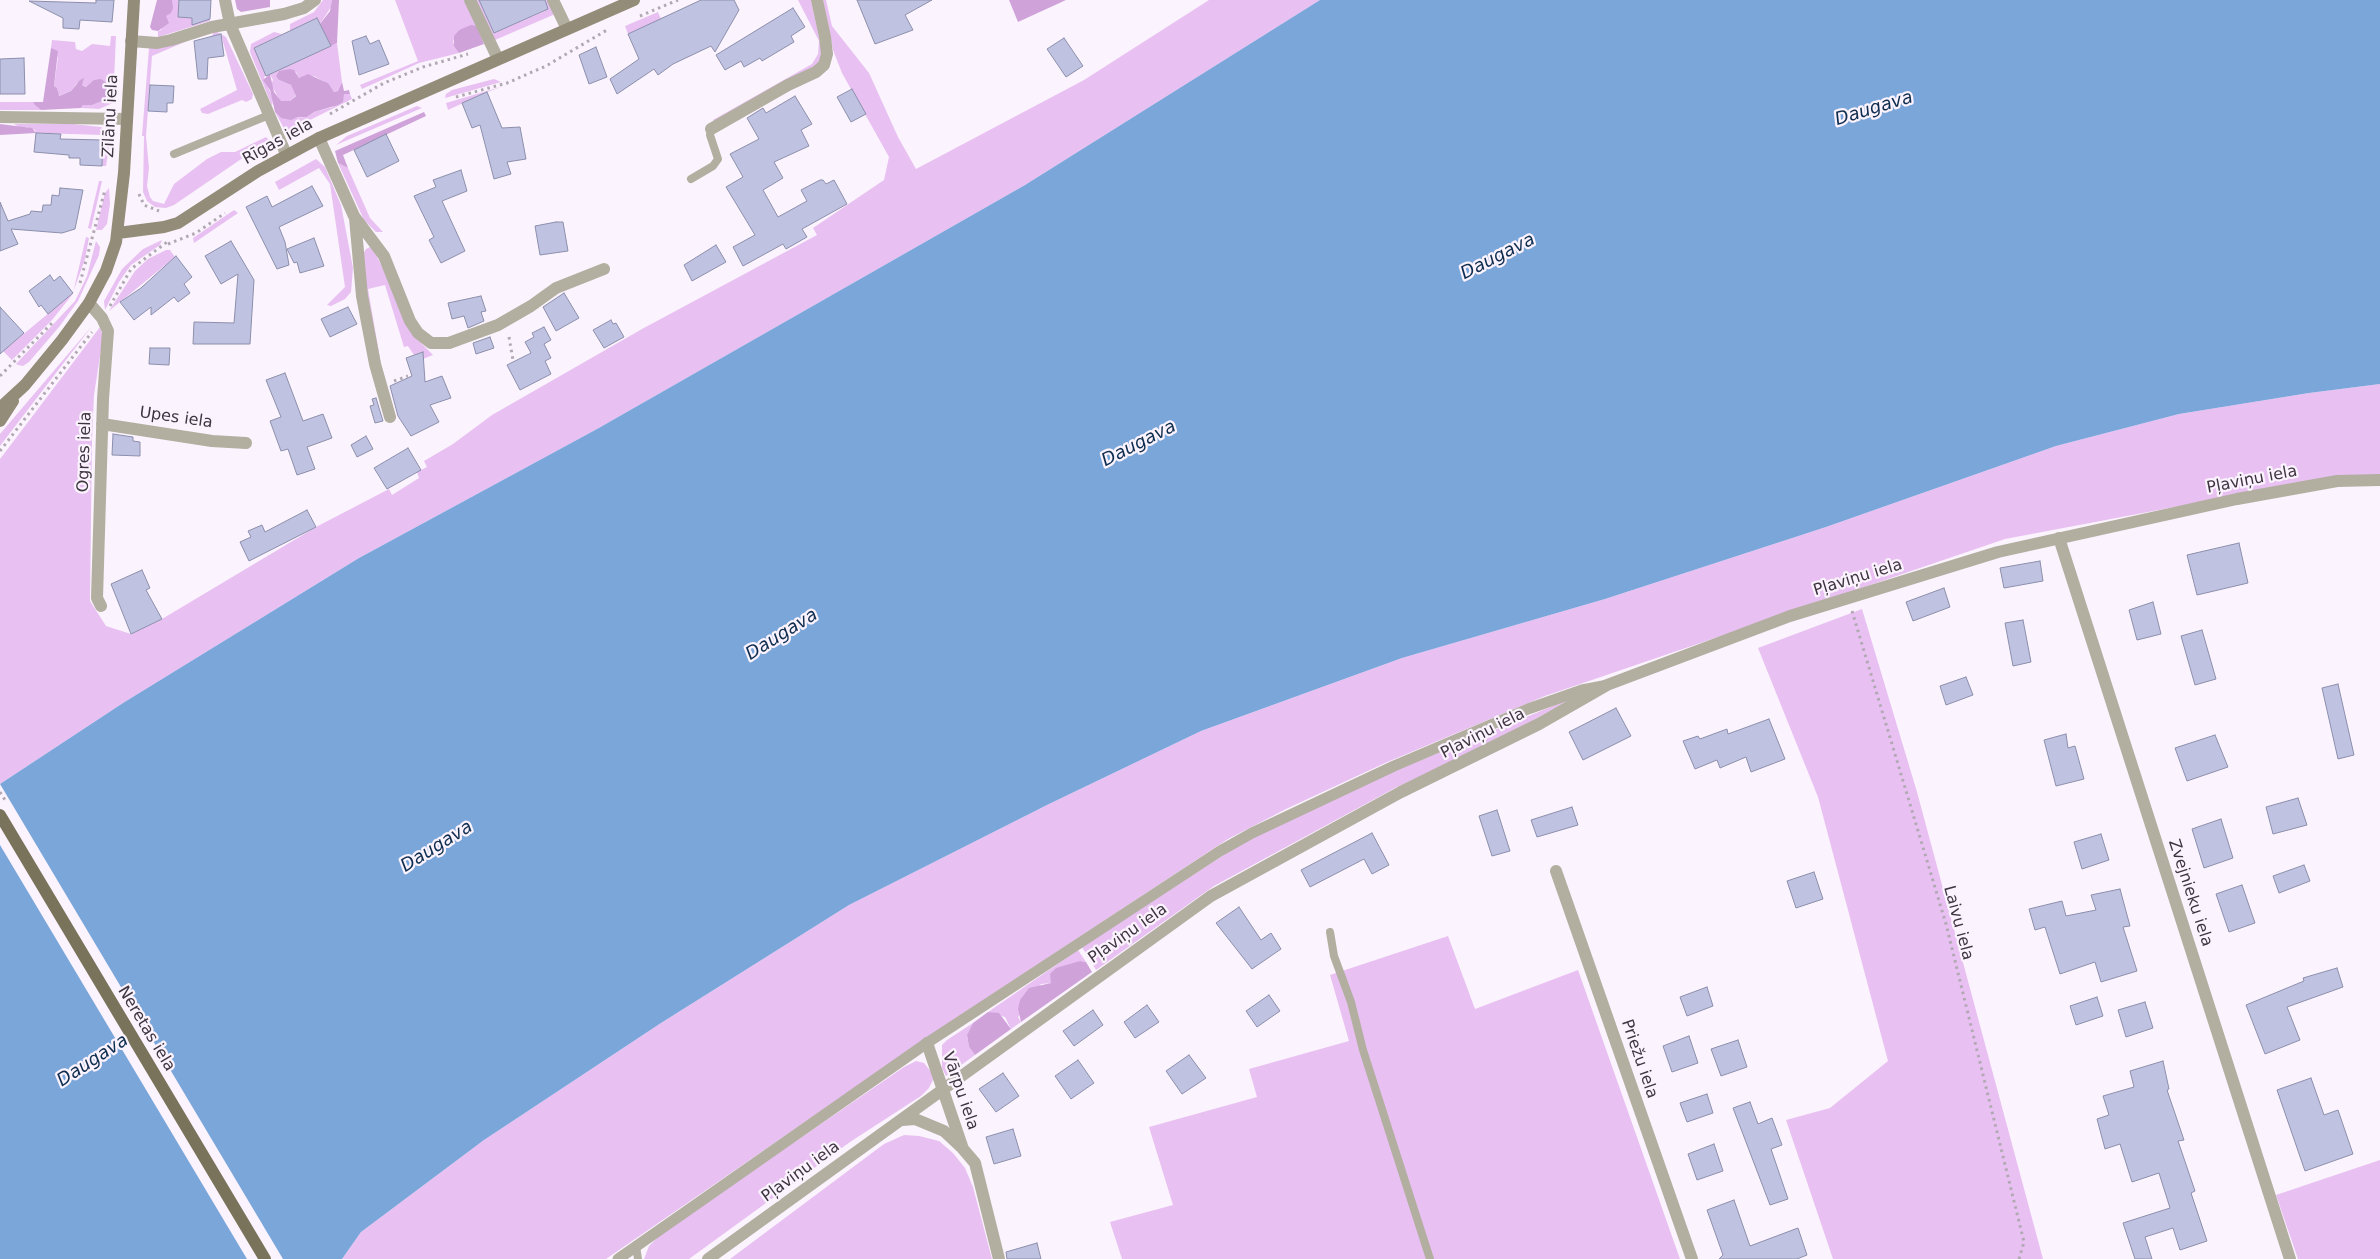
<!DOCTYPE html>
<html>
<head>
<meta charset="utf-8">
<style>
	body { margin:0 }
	canvas { display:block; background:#fbf3fd }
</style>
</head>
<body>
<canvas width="2380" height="1259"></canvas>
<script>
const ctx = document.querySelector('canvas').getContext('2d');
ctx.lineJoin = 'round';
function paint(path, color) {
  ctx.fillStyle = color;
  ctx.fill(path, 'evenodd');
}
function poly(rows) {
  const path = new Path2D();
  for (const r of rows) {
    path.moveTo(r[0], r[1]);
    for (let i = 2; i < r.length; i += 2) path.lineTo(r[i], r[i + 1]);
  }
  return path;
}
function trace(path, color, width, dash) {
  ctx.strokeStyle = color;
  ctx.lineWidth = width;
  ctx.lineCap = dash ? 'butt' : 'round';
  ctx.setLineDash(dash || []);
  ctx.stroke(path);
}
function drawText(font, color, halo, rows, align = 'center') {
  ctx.font = font + ' "DejaVu Sans",sans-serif';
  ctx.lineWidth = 4.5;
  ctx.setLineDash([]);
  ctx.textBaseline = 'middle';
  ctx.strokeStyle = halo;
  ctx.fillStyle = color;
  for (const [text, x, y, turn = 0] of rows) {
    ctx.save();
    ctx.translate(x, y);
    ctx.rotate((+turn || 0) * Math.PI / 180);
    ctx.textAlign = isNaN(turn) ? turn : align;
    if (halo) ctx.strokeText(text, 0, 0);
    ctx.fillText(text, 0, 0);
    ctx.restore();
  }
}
const green = poly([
	[172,0,179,0,178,17,210,19,210,21,158,37,158,31,161,30],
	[323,0,332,0,331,7,320,24,317,18,290,31,290,24,314,12],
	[395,0,464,0,477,26,459,30,455,36,453,42,459,53,419,63,362,89,360,85,418,61],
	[475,0,479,0,494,33,545,11,541,0,549,0,554,12,553,15,495,40],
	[798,0,811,0,822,51,819,62,815,67,715,122,713,120,812,64,818,54,819,41],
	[823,0,826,0,832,26,869,73,898,137,916,169,1084,80,1209,0,1320,0,1025,185,597,429,359,558,123,703,0,784,0,459,100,327,103,337,94,395,92,440,90,601,106,626,131,634,162,619,316,527,389,489,392,495,419,478,417,472,427,467,424,461,453,444,492,415,642,329,817,235,813,228,884,180,889,157,842,73,833,50],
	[658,12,661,19,628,34,625,26],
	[214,30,226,37,253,94,252,99,246,102,242,100,208,114,202,113,200,109,237,90,221,35,212,36],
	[274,32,282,34,254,48,266,76,264,77,273,99,272,106,250,52,251,44],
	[111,36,116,36,113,103,99,109,81,108,83,105,92,105,105,100,110,95,92,84,87,87,77,83,71,91,58,96,57,88,54,86,58,57,51,48,52,40,75,42,76,49,82,51,92,44,110,46],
	[194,38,152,56,146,136,149,168,147,186,150,197,153,201,164,204,174,184,207,159,221,152,235,152,266,137,269,140,174,205,166,208,155,207,147,201,143,192,144,136,142,136,149,48],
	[337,43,342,82,338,91,334,92,323,81,314,76,299,78,296,72,287,70,279,80,291,85,296,95,290,101,280,101,271,84,273,80,270,74],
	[494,79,501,82,445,98,446,94,452,90],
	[504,86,487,92,448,110,446,103],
	[344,94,350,94,352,99,286,132,275,112,281,118,307,117,314,112,333,107],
	[0,102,33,102,41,110,0,110],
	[417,106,422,108,336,145,347,136],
	[14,124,73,124,101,127,111,135,106,166,102,166,103,135,36,133,35,130,26,127,21,128],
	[316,159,325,167,341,205,353,268,351,292,345,299,331,306,327,305,345,287,330,184,319,168,279,190,275,182],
	[338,163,348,168,370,218,383,232,376,232,364,220],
	[99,181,102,181,91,229,88,228],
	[109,188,110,204,107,224,102,230,96,230,105,193],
	[234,210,238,213,194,243,193,238],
	[86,237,89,238,85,259,72,295,52,320,12,360,3,351,73,293],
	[162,240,160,245,131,265,119,282,105,310,104,301,122,269,143,249],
	[96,241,100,247,99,255,78,301,59,327,29,362,23,366,18,365,16,364,75,301,87,276],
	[372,246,416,338,433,355,423,359,421,353,414,355,408,346,404,347,385,285,368,289,383,376,368,306,363,254,366,249],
	[166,250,170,250,175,257,109,311,135,271,148,259],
	[92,326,0,446,0,434],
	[2380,384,2380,475,2339,476,2005,539,1545,696,1385,763,1286,809,1228,839,950,1022,606,1259,342,1259,361,1232,484,1140,661,1023,849,905,1049,804,1201,731,1402,658,1605,599,1826,527,2056,446,2179,414,2309,393],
	[1862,609,1917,792,2043,1259,1833,1259,1786,1120,1830,1108,1888,1061,1818,797,1758,648],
	[1575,697,1503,737,1395,788,1214,886,1096,970,1082,947,1233,849,1266,831,1375,779],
	[1448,936,1475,1009,1578,970,1680,1259,1122,1259,1110,1222,1173,1205,1149,1127,1257,1097,1249,1069,1349,1041,1330,975],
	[1078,950,1086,962,1080,961,1051,983,1041,984,1018,1017,1021,1022,1011,1029,1005,1017,988,1012],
	[973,1023,967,1036,969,1047,975,1055,946,1076,942,1068,942,1045,947,1040],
	[916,1061,924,1063,932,1073,933,1080,929,1088,921,1096,850,1142,689,1259,644,1259,649,1246,662,1233,904,1067],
	[904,1135,919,1136,939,1141,953,1153,965,1168,973,1187,992,1259,730,1259,884,1144],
	[2380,1160,2380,1259,2298,1259,2276,1195]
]);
const forest = poly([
	[157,0,172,0,173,8,171,13,166,16,169,23,158,31,152,30,150,27],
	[235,0,270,0,270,7,241,12,237,9],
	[332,0,339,0,337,43,331,46,320,24,330,11],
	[1009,0,1066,0,1018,22],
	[471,25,477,26,484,44,459,53,454,46,454,36,459,30],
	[51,48,58,51,54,86,57,88,59,96,71,91,80,80,84,78,82,85,86,87,94,80,101,79,109,85,110,90,105,100,92,105,83,105,81,108,41,110,35,105,33,102,43,102],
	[290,69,294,70,299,78,308,74,323,81,328,83,334,92,338,91,342,82,344,91,349,90,350,94,344,94,343,102,338,105,314,112,307,117,298,117,291,120,281,118,275,112,270,90,263,80,270,74,274,92,281,101,290,101,296,96,291,85,279,80,276,76,279,71],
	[424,112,426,116,343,155,348,168,338,163,335,151],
	[0,124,32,128,36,133,0,135],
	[1080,961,1086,962,1092,972,1021,1022,1018,1009,1020,1000,1029,988,1051,983,1050,974,1056,968],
	[988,1012,999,1013,1011,1029,975,1055,969,1047,967,1035,973,1023]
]);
const water = poly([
	[1320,0,2380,0,2380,384,2309,393,2179,414,2056,446,1826,527,1605,599,1402,658,1201,731,1049,804,849,905,661,1023,484,1140,361,1232,342,1259,0,1259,0,784,123,703,359,558,597,429,1025,185]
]);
const pier = poly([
	[0,784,283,1259,247,1259,0,845]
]);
const building = poly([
	[96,0,114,0,112,22,80,20,79,29,63,28,63,18,29,1,96,3,96,0],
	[179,0,211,0,210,19,192,25,192,18,178,17,179,0],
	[479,0,545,0,548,9,494,33,479,0],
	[701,0,734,0,739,10,715,52,711,46,673,64,658,75,654,69,617,94,610,79,639,59,628,34,701,0],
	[857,0,932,0,905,15,913,30,875,44,857,0],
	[793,8,805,27,791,36,794,42,762,61,760,58,744,67,741,61,725,70,716,55,793,8],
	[317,18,331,46,266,76,254,48,317,18],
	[221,34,224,56,208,58,207,79,198,79,194,41,221,34],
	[366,36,370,44,379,40,389,64,359,75,352,41,366,36],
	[1064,38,1083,66,1066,77,1047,49,1064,38],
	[596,47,607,77,589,84,579,55,596,47],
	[24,58,25,94,0,94,0,59,24,58],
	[150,85,174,86,173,103,167,103,167,112,148,111,150,85],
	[852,89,866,114,851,122,837,97,852,89],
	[487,92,502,128,520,127,526,159,507,162,511,174,494,179,480,125,472,128,462,103,487,92],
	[795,96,812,124,801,130,809,146,774,162,783,178,763,190,778,217,807,201,801,190,820,180,823,180,826,184,834,180,847,204,802,229,807,237,786,249,783,244,743,266,733,247,755,235,726,187,743,177,730,154,759,139,747,118,763,108,766,113,795,96],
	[36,133,61,134,60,139,103,140,102,166,80,165,80,158,69,158,69,155,34,152,36,133],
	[386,134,399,161,367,177,354,150,386,134],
	[461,170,467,191,442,201,465,251,441,263,429,240,434,237,414,196,436,187,433,180,461,170],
	[312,186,323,206,279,227,285,242,289,265,277,269,246,207,267,196,272,207,312,186],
	[60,188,83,190,75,229,62,233,11,229,18,244,0,251,0,202,8,221,30,214,31,211,42,212,43,205,51,205,52,195,59,196,60,188],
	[556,222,563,222,568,251,540,255,535,226,556,222],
	[314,238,324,266,300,273,297,262,294,263,287,249,314,238],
	[231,241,254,280,250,344,193,344,194,322,234,323,238,274,221,284,205,256,231,241],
	[716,245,726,262,692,281,684,265,716,245],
	[176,256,192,277,184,284,190,293,178,302,174,297,151,315,151,307,134,320,120,302,141,288,176,256],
	[50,275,54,281,60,276,73,293,48,314,41,305,39,307,29,291,50,275],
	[564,293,579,318,556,331,543,307,564,293],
	[481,296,486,311,481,312,484,321,468,328,464,316,452,319,448,303,481,296],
	[0,307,24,333,0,354,0,307],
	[348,307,357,324,330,337,321,319,348,307],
	[611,320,613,324,616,323,624,337,604,348,593,330,611,320],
	[544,327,551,340,544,344,551,358,545,361,551,374,520,390,507,365,531,353,525,342,534,337,532,333,544,327],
	[490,337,494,348,476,354,473,343,490,337],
	[150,348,170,348,169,365,149,364,150,348],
	[423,352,425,382,442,376,451,398,430,405,439,422,411,436,398,416,390,386,412,376,406,358,423,352],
	[285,373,303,421,323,414,332,438,307,447,315,469,297,475,288,449,281,451,270,421,281,417,266,380,285,373],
	[376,398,383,421,375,423,370,406,374,405,372,399,376,398],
	[113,434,133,437,133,441,140,442,140,456,112,455,113,434],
	[366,436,373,449,357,457,351,445,366,436],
	[408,448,421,470,387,489,374,468,408,448],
	[307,510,316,527,249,561,240,542,251,537,248,531,262,525,265,532,307,510],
	[2239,543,2248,583,2197,595,2187,555,2239,543],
	[2040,561,2043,581,2004,588,2000,568,2040,561],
	[142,570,150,588,146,590,162,619,131,634,111,584,142,570],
	[1944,588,1950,607,1913,621,1906,602,1944,588],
	[2153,602,2161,634,2137,640,2129,610,2153,602],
	[2023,620,2031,662,2013,666,2005,623,2023,620],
	[2202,630,2216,679,2195,685,2181,636,2202,630],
	[1966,677,1973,695,1946,705,1940,686,1966,677],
	[2338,684,2354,755,2338,759,2322,688,2338,684],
	[1616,708,1631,736,1583,760,1569,732,1616,708],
	[1769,719,1785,759,1751,772,1746,757,1720,768,1717,760,1695,769,1683,741,1698,736,1700,739,1727,729,1728,734,1769,719],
	[2066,734,2068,748,2075,746,2084,779,2056,786,2044,740,2066,734],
	[2215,735,2228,767,2187,781,2175,748,2215,735],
	[2298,798,2307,825,2273,834,2266,807,2298,798],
	[1572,807,1578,825,1537,837,1531,820,1572,807],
	[1497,810,1510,851,1492,856,1479,816,1497,810],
	[2221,819,2233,858,2204,868,2192,829,2221,819],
	[1372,833,1389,865,1372,874,1364,859,1310,887,1301,870,1372,833],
	[2101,834,2109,860,2082,869,2074,842,2101,834],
	[2304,865,2310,881,2279,893,2273,876,2304,865],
	[1814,872,1823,899,1796,908,1787,881,1814,872],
	[2242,885,2255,923,2229,932,2216,894,2242,885],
	[2120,889,2130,926,2123,927,2137,971,2101,982,2095,962,2060,974,2045,927,2035,930,2029,909,2062,901,2066,916,2096,910,2091,895,2120,889],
	[1239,907,1261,940,1271,933,1281,949,1252,969,1216,923,1239,907],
	[2337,968,2343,987,2287,1007,2300,1040,2265,1054,2246,1005,2304,981,2303,978,2337,968],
	[1707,987,1713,1006,1687,1016,1680,997,1707,987],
	[1269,995,1280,1011,1257,1027,1246,1011,1269,995],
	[2097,997,2103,1016,2076,1025,2070,1006,2097,997],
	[2145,1002,2153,1028,2126,1037,2118,1010,2145,1002],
	[1147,1005,1159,1022,1135,1038,1124,1022,1147,1005],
	[1093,1010,1103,1025,1074,1046,1063,1031,1093,1010],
	[1689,1036,1698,1063,1672,1072,1663,1046,1689,1036],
	[1738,1040,1747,1067,1721,1076,1711,1049,1738,1040],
	[1189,1055,1206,1078,1182,1094,1166,1071,1189,1055],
	[1078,1060,1094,1083,1071,1099,1055,1076,1078,1060],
	[2163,1061,2169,1089,2167,1090,2184,1140,2178,1141,2195,1191,2191,1193,2207,1241,2180,1250,2173,1228,2145,1237,2152,1259,2135,1259,2123,1223,2170,1208,2159,1173,2132,1182,2120,1144,2105,1149,2097,1119,2109,1115,2103,1096,2134,1087,2130,1071,2163,1061],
	[1003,1073,1019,1096,996,1112,979,1089,1003,1073],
	[2311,1078,2324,1115,2338,1110,2353,1154,2305,1171,2277,1090,2311,1078],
	[1707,1094,1713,1113,1687,1122,1680,1103,1707,1094],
	[1750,1102,1758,1124,1772,1118,1782,1145,1771,1149,1788,1199,1770,1205,1733,1108,1750,1102],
	[1013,1129,1021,1156,994,1164,986,1137,1013,1129],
	[1714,1144,1723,1171,1697,1180,1688,1154,1714,1144],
	[1734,1200,1750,1246,1798,1228,1807,1255,1797,1259,1719,1259,1723,1255,1707,1210,1734,1200],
	[1037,1243,1041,1259,1007,1259,1006,1252,1037,1243]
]);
const path = poly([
	[640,16,678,0],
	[456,97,507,83,546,66,607,30],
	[330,114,384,83,423,67,468,54],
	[292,132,309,124],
	[139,194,144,205,159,211],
	[168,244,196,233,225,213],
	[80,283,105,190],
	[110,306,131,269,167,242],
	[509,337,513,360],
	[0,376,54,321],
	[394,381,408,376],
	[0,451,92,332],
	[1852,611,1946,924,2024,1242,2019,1259],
	[0,792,5,800]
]);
const service = poly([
	[174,154,269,115],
	[691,179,713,166,718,159,710,135,711,129],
	[1330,932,1334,956,1351,1002,1363,1050,1430,1259],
	[636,1246,638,1259]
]);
const pedestrian = poly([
	[618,1259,927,1043,1220,851,1252,833,1394,766,1528,709,1582,690,1603,686]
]);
const minor = poly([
	[225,0,230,24,286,154],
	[470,0,498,59],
	[553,0,567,29],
	[131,41,157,43,171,40,212,27,284,14,304,8,315,0],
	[0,117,127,119],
	[711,129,788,85,816,72,824,65,827,54,825,37,817,0],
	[319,138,354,216,384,256,410,321,418,333,431,343,449,343,498,325,531,306,556,288,604,269],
	[355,218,362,296,375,364,390,417],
	[89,303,102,318,108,331,103,399,97,598,101,606],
	[102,424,212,441,246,443],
	[2059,538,2290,1259],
	[1556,871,1692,1259],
	[927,1043,963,1149,975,1163,999,1259],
	[902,1120,915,1119,944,1131,961,1147],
	[708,1259,1211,896,1401,792,1539,724,1607,685,1790,616,1998,552,2237,499,2337,481,2380,480]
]);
const secondary = poly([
	[118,233,164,227,178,223,258,171,319,138,634,0],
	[0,408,25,385,62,340,89,303,106,271,116,242,124,173,134,0],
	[0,421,13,401]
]);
const primary = poly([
	[0,815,265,1259]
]);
const streetNames = [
	["Zīlānu iela",111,116,-87],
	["Rīgas iela",278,142,-29],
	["Upes iela",176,418,8],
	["Ogres iela",85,452,-88],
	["Pļaviņu iela",2252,480,-11],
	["Pļaviņu iela",1858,578,-17],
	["Pļaviņu iela",1483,734,-27],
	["Zvejnieku iela",2190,893,72],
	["Laivu iela",1958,923,75],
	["Pļaviņu iela",1128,934,-35],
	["Neretas iela",146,1029,59],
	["Priežu iela",1639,1059,71],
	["Vārpu iela",960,1091,71],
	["Pļaviņu iela",801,1172,-36]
];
const waterNames = [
	["Daugava",1874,109,-17],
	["Daugava",1498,257,-27],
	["Daugava",1139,444,-27],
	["Daugava",782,635,-32],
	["Daugava",437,847,-32],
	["Daugava",93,1061,-33]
];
paint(green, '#e8c1f2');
paint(forest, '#cfa3da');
paint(water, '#7aa6da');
paint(pier, '#fbf3fd');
paint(building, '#bfc2e0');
trace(building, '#8c8fac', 1);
trace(path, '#b1a8b3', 3, [2.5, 4]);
trace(service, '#b2afa1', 8);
trace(pedestrian, '#b2afa1', 11);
trace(minor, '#b2afa1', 12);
trace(secondary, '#928c78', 12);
trace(primary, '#7a735b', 12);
drawText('16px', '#3e3540', '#fbf3fd', streetNames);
drawText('italic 18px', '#0e2d4f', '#fbf3fd', waterNames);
</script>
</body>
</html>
